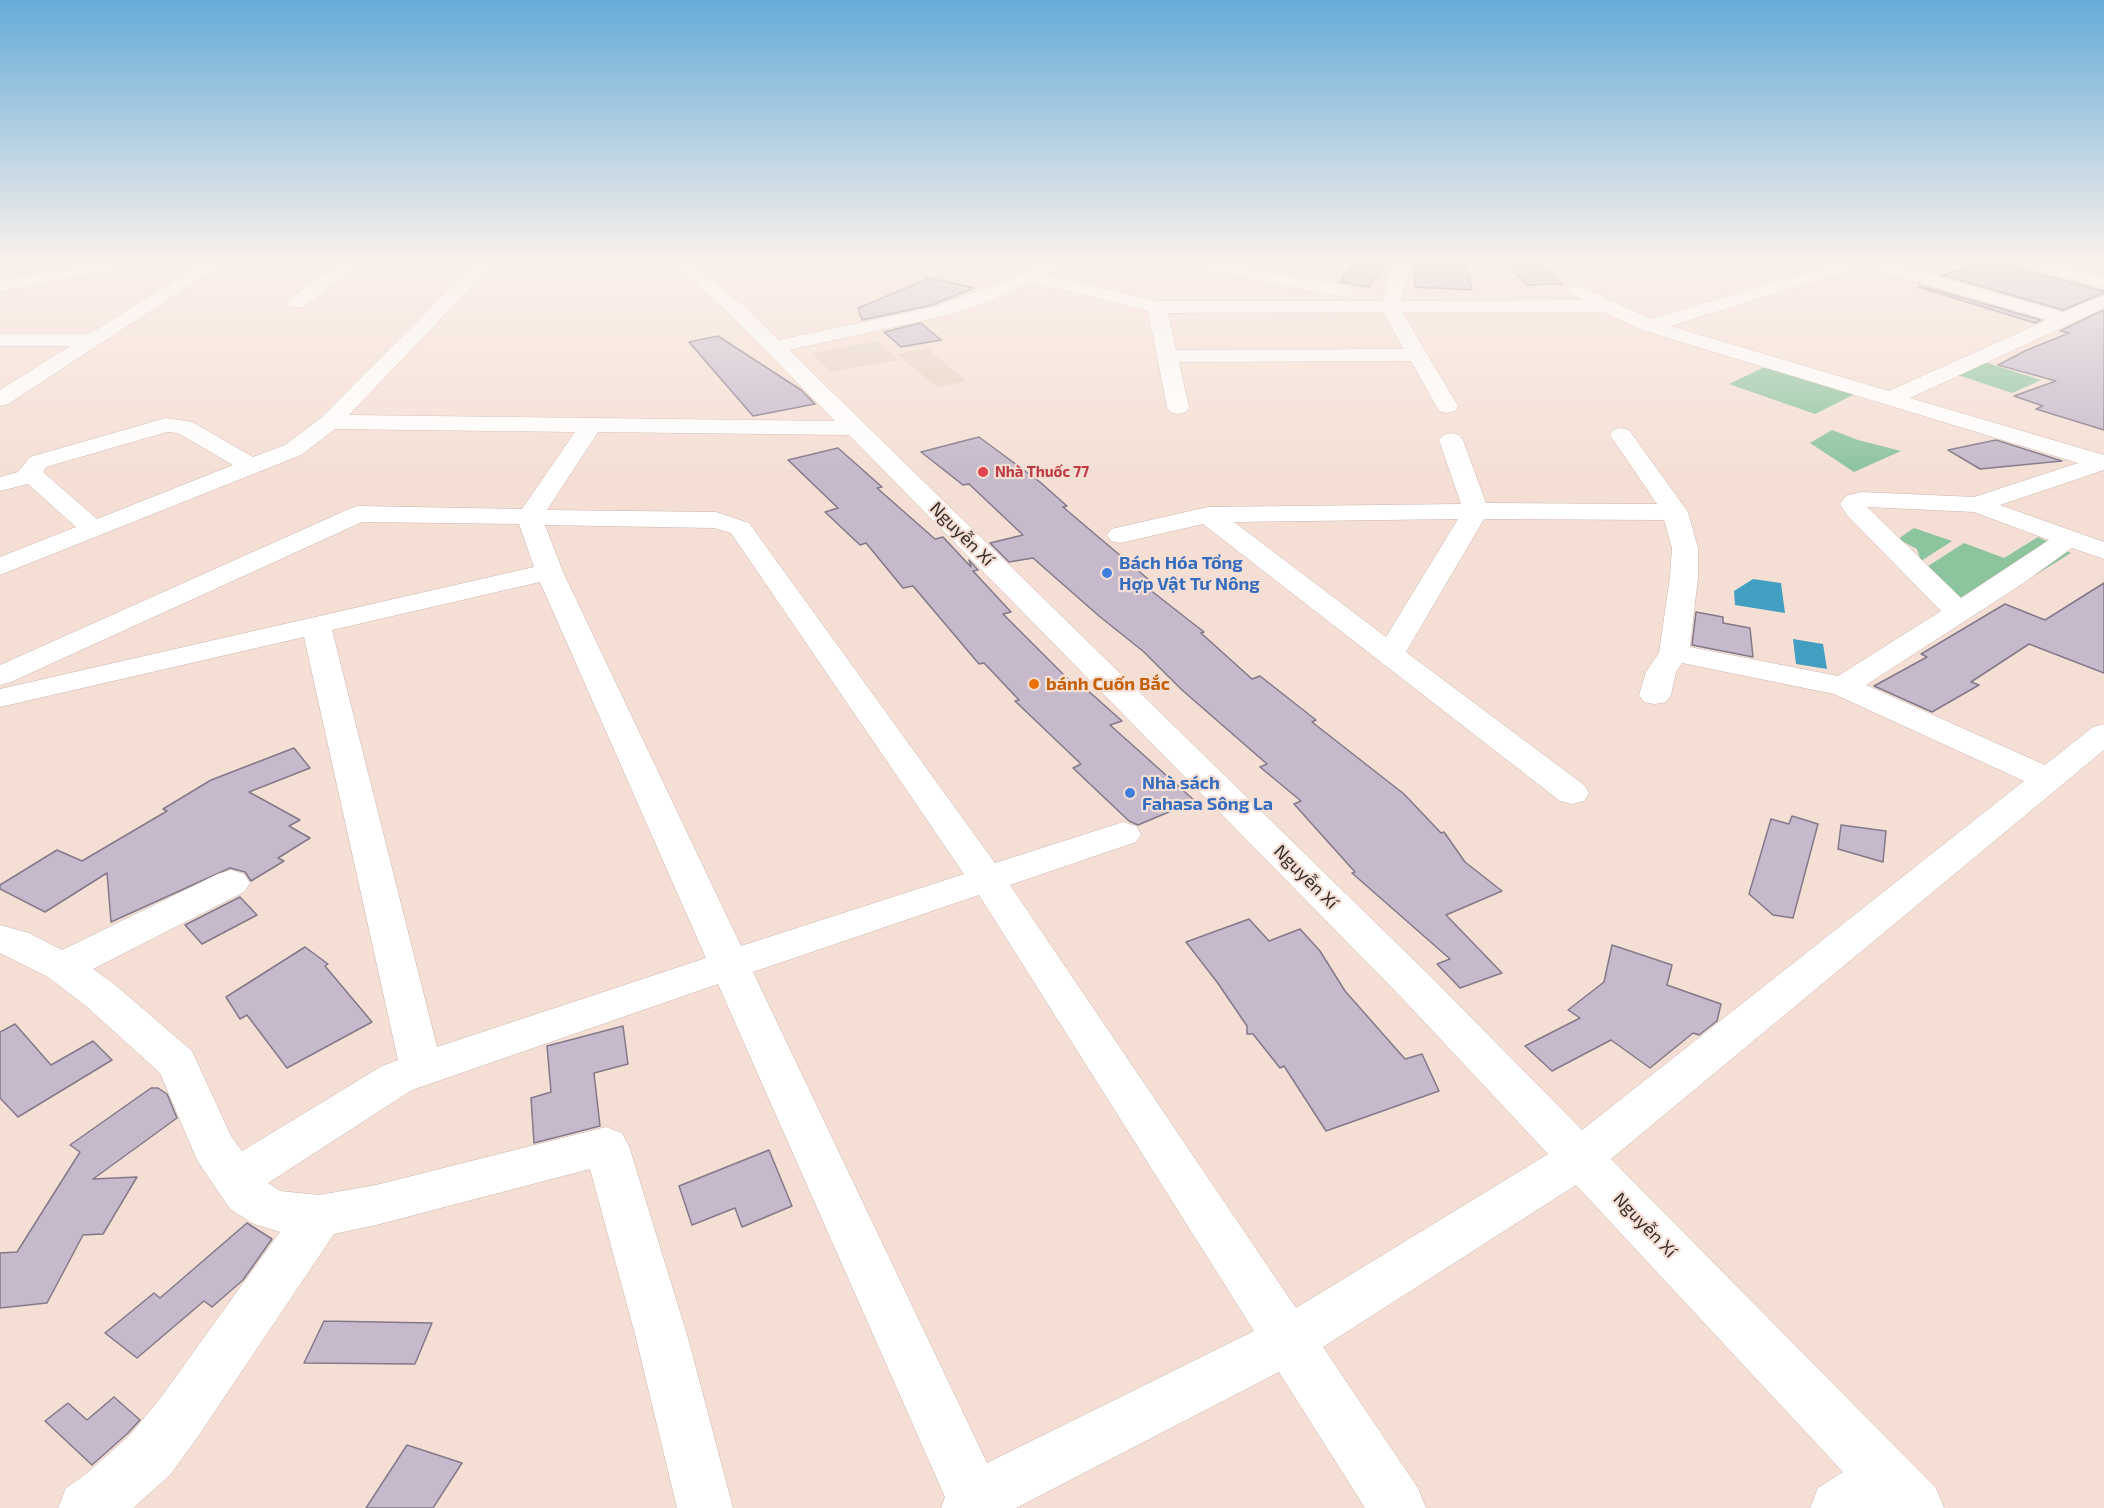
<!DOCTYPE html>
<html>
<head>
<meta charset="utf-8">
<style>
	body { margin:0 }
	canvas { display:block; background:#f5dfd5 }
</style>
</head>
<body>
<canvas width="2104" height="1508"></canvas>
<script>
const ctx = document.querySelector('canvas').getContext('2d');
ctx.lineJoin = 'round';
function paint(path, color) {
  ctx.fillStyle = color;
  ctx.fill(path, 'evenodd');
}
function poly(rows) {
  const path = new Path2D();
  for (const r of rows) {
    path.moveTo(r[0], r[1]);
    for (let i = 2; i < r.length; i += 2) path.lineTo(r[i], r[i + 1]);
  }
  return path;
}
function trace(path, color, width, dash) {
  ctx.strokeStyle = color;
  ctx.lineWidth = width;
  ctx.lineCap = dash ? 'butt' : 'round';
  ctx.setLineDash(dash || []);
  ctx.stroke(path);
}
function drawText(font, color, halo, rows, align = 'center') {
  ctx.font = font + ' "Exo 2",sans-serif';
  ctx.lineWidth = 4.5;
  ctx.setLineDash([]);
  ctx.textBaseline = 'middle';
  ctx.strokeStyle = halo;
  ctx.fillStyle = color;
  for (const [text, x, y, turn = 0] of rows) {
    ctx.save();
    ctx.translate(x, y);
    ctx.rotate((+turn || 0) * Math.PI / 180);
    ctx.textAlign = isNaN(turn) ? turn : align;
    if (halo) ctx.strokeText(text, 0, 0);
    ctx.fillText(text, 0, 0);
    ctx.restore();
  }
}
const commercial = poly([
	[878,341,898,360,831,372,812,353],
	[927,348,967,381,937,387,897,354]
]);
const green = poly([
	[1981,361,2041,380,2012,393,1955,374],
	[1769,365,1859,392,1815,414,1729,384],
	[1832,430,1858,440,1901,451,1854,472,1810,443],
	[1914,528,1952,541,1921,561,1917,549,1898,539],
	[2038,537,2071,553,1966,618,1925,568,1964,543,2004,558]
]);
const water = poly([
	[1753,579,1781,583,1785,613,1735,605,1734,591],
	[1793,639,1823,644,1827,669,1796,664]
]);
const building = poly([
	[1355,261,1388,261,1369,287,1340,282,1355,261],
	[1413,261,1465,261,1472,290,1415,287,1413,261],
	[1501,261,1536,261,1562,284,1527,285,1501,261],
	[1993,262,2104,291,2104,293,2063,310,1942,275,1993,262],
	[930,278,974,288,932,305,862,320,858,308,930,278],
	[1922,286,2041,320,2035,323,1918,287,1922,286],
	[2104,310,2104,430,2036,409,2043,406,2014,396,2056,381,1998,365,2027,350,2069,333,2060,331,2104,310],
	[921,323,941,340,901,347,884,332,921,323],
	[718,336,801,390,815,404,753,416,689,342,718,336],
	[979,437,1040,482,1067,506,1063,507,1148,579,1140,582,1204,632,1201,633,1252,679,1260,676,1316,720,1312,722,1404,794,1441,833,1444,832,1465,862,1502,891,1446,915,1502,973,1460,988,1437,964,1450,959,1352,873,1355,872,1294,804,1301,801,1260,767,1267,764,1182,690,1144,652,1099,616,1033,558,1009,562,990,543,1023,535,969,484,963,485,921,452,979,437],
	[1996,440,2062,461,1980,469,1948,450,1996,440],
	[838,448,882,487,877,488,935,539,943,537,971,567,969,560,978,570,973,571,1011,612,1003,614,1071,682,1076,680,1122,721,1110,725,1195,801,1138,825,1129,821,1073,768,1081,764,1015,701,1019,700,984,663,979,664,913,586,903,588,866,543,860,545,825,512,838,508,788,460,838,448],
	[2104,583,2104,673,2029,644,1971,682,1979,685,1932,712,1874,686,1927,657,1921,654,2005,604,2045,620,2104,583],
	[1696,612,1723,617,1723,623,1750,628,1753,657,1692,645,1696,612],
	[294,748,310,768,249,792,300,820,289,826,310,838,278,858,284,861,251,881,245,872,230,868,111,922,107,873,45,912,0,889,0,885,57,850,82,861,167,811,163,809,211,780,294,748],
	[1792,816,1818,824,1793,918,1773,915,1749,894,1771,819,1789,824,1792,816],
	[1841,825,1886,831,1883,862,1838,849,1841,825],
	[240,897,257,915,202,944,185,925,240,897],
	[1249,919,1269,941,1300,929,1320,951,1345,991,1405,1059,1422,1054,1439,1091,1326,1131,1284,1066,1280,1068,1253,1034,1247,1034,1247,1026,1217,982,1186,942,1249,919],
	[1612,945,1672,965,1667,985,1721,1004,1717,1021,1699,1035,1693,1033,1650,1068,1611,1040,1552,1071,1525,1046,1580,1018,1568,1010,1604,982,1612,945],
	[305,947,328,964,325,966,372,1022,287,1068,247,1015,240,1019,226,997,305,947],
	[15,1024,51,1065,93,1041,112,1060,18,1117,0,1098,0,1032,15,1024],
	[623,1026,628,1064,594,1073,600,1126,534,1143,531,1098,551,1092,547,1046,623,1026],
	[151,1088,158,1088,167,1094,177,1118,93,1179,137,1177,103,1234,83,1235,47,1303,0,1308,0,1253,17,1252,80,1152,70,1145,151,1088],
	[769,1150,792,1206,742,1227,735,1208,692,1225,679,1186,769,1150],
	[247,1223,272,1239,243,1280,212,1307,204,1301,137,1358,105,1333,154,1293,160,1298,247,1223],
	[324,1321,432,1323,415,1364,304,1363,324,1321],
	[114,1397,140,1420,128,1433,92,1465,45,1421,68,1403,87,1420,114,1397],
	[407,1445,462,1463,433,1508,366,1508,407,1445]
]);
const minor = poly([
	[109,261,146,261,143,265,137,266,0,291,0,281,109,261],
	[206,261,227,261,8,404,0,406,0,390,70,346,0,346,0,334,89,334,206,261],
	[342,261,362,261,304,307,290,307,288,303,290,299,342,261],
	[477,261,496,261,349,415,835,421,732,316,671,261,690,261,746,308,779,340,933,307,1004,282,1044,261,1066,261,1045,275,1157,301,1382,301,1393,261,1411,261,1401,301,1582,300,1568,291,1571,287,1577,285,1651,319,1845,261,1883,261,2063,312,2104,295,2104,308,1910,398,2104,455,2104,470,2000,505,2104,542,2104,559,2072,548,2022,584,1866,685,2045,765,2093,727,2104,724,2104,750,1611,1159,1936,1488,1944,1508,1810,1508,1818,1488,1843,1472,1576,1185,1323,1347,1418,1488,1426,1508,1365,1508,1279,1372,1016,1508,941,1508,945,1497,718,984,412,1090,268,1183,280,1191,319,1195,376,1185,606,1127,622,1133,629,1146,688,1338,733,1508,677,1508,636,1338,590,1169,376,1225,334,1234,197,1438,170,1475,133,1508,58,1508,66,1488,86,1474,130,1435,159,1400,280,1232,254,1224,230,1209,197,1160,160,1073,86,1006,48,977,0,953,0,925,29,933,62,950,218,874,231,870,244,874,250,883,244,892,93,969,114,984,192,1051,231,1136,242,1151,382,1066,398,1060,304,637,0,707,0,689,534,567,519,524,362,522,11,682,0,685,0,665,349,509,358,506,522,509,575,432,335,429,301,455,0,575,0,557,76,527,28,484,0,491,0,477,18,472,30,457,166,418,192,422,253,457,285,445,322,417,477,261],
	[1864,266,2047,320,1889,391,1670,326,1864,266],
	[1031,282,1148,311,1167,407,1170,412,1178,414,1186,412,1189,407,1179,362,1411,361,1439,411,1447,413,1455,411,1458,406,1402,312,1604,312,1642,330,2078,463,1974,497,1861,492,1846,496,1840,504,1847,515,1941,611,1838,676,1690,647,1698,577,1698,548,1688,512,1629,430,1621,428,1613,430,1610,435,1657,504,1486,503,1463,440,1459,435,1451,433,1443,435,1439,440,1461,504,1208,507,1111,529,1107,535,1111,541,1120,543,1203,524,1560,801,1572,804,1584,801,1589,793,1584,785,1406,652,1484,519,1664,520,1672,548,1670,577,1659,653,1646,672,1639,695,1644,702,1655,704,1666,702,1671,695,1676,672,1682,663,1834,694,2024,781,1582,1130,1431,977,789,350,944,316,980,305,1031,282],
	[1383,312,1404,349,1176,350,1168,313,1383,312],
	[167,432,178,433,233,465,97,519,43,472,46,467,167,432],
	[598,432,849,435,1403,999,1548,1154,1296,1308,1010,885,1136,842,1141,834,1136,826,1123,822,995,863,749,523,716,512,547,510,598,432],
	[1867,507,1974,512,2049,540,1961,598,1867,507],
	[1458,519,1386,637,1234,522,1458,519],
	[545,525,714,528,731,533,964,874,741,946,563,572,545,525],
	[540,582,706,958,437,1047,332,630,540,582],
	[979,895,1254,1331,987,1463,753,972,979,895],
	[1188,261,1218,261,1259,271,1345,285,1351,287,1354,291,1351,295,1345,297,1259,281,1191,265,1188,261],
	[2015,261,2043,261,2104,277,2104,288,2018,265,2015,261]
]);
const markers = [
	[983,472,6,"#e0444e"],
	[1107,573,6,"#3f7fe0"],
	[1034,684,6,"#e8710a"],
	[1130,793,6,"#3f7fe0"]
];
const farHealthnames = [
	["Nhà Thuốc 77",995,472]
];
const streetNames = [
	["Nguyễn Xí",962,534,45],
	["Nguyễn Xí",1306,877,45],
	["Nguyễn Xí",1645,1225,46]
];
const shopNames = [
	["Bách Hóa Tổng",1119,563],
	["Hợp Vật Tư Nông",1119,584],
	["Nhà sách",1142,783],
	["Fahasa Sông La",1142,804]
];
const foodNames = [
	["bánh Cuốn Bắc",1046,684]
];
paint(commercial, '#e6d3c4');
paint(green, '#8cc49e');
paint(water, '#439fc1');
paint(building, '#c5b9cb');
trace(building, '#837989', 1.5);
trace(minor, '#cbb5ac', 1);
paint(minor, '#fff');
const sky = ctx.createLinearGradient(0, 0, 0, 472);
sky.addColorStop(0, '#66acd8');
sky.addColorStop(0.55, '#faf1ec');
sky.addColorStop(1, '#faf1ec00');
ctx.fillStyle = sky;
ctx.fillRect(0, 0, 2104, 472);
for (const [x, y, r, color] of markers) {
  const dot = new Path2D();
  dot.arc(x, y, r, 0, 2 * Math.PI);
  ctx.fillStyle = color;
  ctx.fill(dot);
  trace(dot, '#f5dfd5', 2);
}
drawText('bold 15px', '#be3a42', '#f5dfd5', farHealthnames, 'left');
drawText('18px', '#352d29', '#f5dfd5', streetNames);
drawText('bold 18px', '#366cbe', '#f5dfd5', shopNames, 'left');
drawText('bold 18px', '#c56008', '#f5dfd5', foodNames, 'left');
</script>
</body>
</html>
